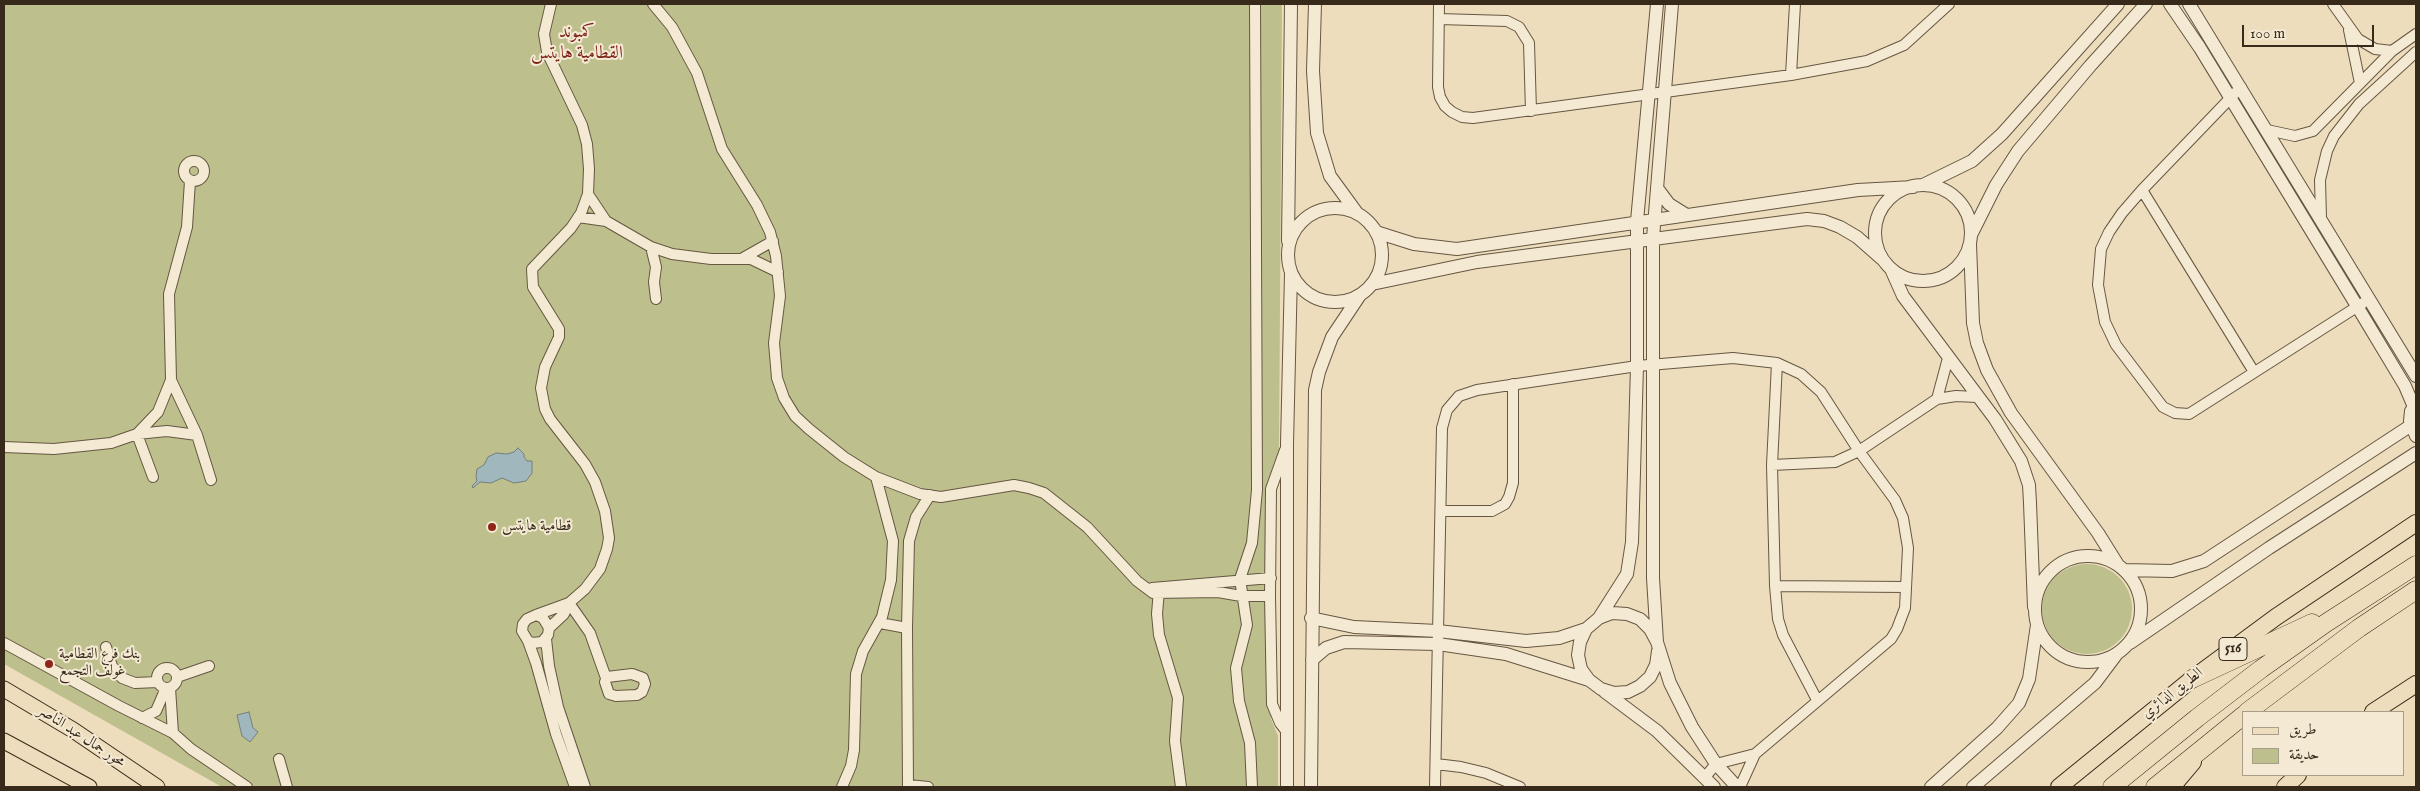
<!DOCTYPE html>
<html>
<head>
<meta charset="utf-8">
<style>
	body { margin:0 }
	#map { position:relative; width:2420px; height:791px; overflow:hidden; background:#eeddbc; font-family:"IM FELL English",Amiri,serif }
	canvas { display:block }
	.frame { position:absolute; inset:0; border:5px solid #372a1a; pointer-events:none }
	.legend { position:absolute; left:2242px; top:711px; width:162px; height:65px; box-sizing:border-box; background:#f4e9d3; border:1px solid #a89d89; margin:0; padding:6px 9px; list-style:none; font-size:15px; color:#372a1a }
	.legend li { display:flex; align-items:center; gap:10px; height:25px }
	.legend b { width:25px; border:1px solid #a89d89 }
	.scale { position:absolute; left:2242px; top:25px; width:132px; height:22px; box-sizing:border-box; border:2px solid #372a1a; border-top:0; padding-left:6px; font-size:15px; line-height:18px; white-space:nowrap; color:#372a1a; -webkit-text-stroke:4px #f4e9d3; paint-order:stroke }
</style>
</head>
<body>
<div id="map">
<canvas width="2420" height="791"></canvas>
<div class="frame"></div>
<ul class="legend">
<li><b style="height:6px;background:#eeddbc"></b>طريق</li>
<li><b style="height:14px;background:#bdbf8d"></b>حديقة</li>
</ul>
<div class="scale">100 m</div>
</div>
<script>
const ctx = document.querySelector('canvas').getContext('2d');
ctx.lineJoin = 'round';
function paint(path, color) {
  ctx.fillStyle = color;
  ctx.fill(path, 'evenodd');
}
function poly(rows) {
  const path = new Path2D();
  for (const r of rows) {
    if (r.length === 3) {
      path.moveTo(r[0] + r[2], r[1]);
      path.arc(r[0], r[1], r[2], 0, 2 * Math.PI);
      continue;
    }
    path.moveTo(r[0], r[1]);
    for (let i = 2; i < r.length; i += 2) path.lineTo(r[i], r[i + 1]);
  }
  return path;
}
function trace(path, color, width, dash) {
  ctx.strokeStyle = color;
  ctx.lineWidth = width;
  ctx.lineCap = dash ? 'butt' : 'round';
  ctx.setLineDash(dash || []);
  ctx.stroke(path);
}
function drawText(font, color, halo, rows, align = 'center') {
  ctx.font = font + ' "IM FELL English",Amiri,serif';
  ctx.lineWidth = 4;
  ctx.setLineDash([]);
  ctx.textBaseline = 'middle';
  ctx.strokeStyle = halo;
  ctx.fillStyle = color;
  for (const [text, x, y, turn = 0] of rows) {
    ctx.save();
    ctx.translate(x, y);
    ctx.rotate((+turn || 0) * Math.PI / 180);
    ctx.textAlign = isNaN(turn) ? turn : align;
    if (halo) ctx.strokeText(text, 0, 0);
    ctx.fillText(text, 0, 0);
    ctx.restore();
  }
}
const green = poly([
	[4,4,1282,4,1279,452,1272,471,1271,719,1278,736,1278,787,222,787,4,664],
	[2087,609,45]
]);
const water = poly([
	[518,448,524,454,524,457,527,461,532,461,532,473,526,481,514,483,502,478,491,483,480,482,473,488,472,486,477,481,476,476,477,469,484,465,488,457,496,453,507,454,514,452,518,448],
	[249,712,253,728,258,732,250,742,242,736,237,715,249,712]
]);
const minor = poly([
	[653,4,672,27,697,73,722,149,757,205,770,232,776,256,780,296,774,343,777,378,784,398,795,416,809,429,844,457,876,477,920,494,941,497,1014,485,1029,488,1044,493,1087,527,1137,581,1153,593,1218,592,1241,596,1270,596],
	[1439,4,1438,87,1440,97,1445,106,1452,112,1462,117,1473,118,1791,75,1867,61,1904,45,1949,4],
	[2333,4,2358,39,2375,49,2392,51],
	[1439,19,1507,21,1519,27,1529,43,1531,111],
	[2349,30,2360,83],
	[1791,75,1795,4],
	[2241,87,2142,190,2122,213,2109,232,2101,249,2098,285,2105,322,2116,345,2163,407,2175,413,2189,414,2363,303],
	[2267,130,2295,136,2313,131,2392,51,2416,34],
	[194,171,10],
	[2142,190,2254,372],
	[588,194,606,221],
	[578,217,606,221,651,247,672,254,711,259,751,259,778,272],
	[2321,218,2320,180,2327,151,2334,136,2359,104,2416,52],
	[651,247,656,267,654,282,656,299],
	[743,258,773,241],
	[1777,363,1772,465,1775,586,1778,619,1783,635,1817,700],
	[171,380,197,435,211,480],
	[1937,399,1948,358],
	[4,447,54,449,111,443,137,434,158,412,171,380,169,294,187,227,190,181],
	[1285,450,1271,489,1270,596,1272,704,1280,723,1287,732],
	[1772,465,1835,462,1859,451,1937,399,1956,396,1977,397],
	[153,477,137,434,167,431,197,435],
	[1441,511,1492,511,1505,504,1509,497,1513,483,1513,384],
	[1775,586,1906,587],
	[1152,588,1271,578],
	[1159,590,1157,614,1159,635,1178,698,1175,741,1181,787],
	[569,603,590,633,606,678],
	[536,615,569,603,585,589,600,569,607,549,609,538,605,511,595,482,585,464,550,419,545,409,541,388,545,367,559,337,559,329,533,287,532,269,571,228,581,213,588,194,589,169,587,144,582,125,547,52,544,34,551,4],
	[880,623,907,628],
	[549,628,543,618,536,615,527,619,523,624,522,631,528,641,532,643,542,642,548,635,549,628,564,614,569,603],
	[546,639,549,666,558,707,585,787],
	[528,641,536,663,556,734,575,787],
	[4,643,119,706,173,733,191,749,247,787],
	[106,647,112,666,122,678,135,683,158,682],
	[167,678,10],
	[632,674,643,678,645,684,642,692,637,695,616,696,609,694,605,682,607,677,632,674],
	[177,677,209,666],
	[170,688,173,733],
	[142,718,156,711,166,688],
	[279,759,287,787],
	[1436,764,1461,767,1486,773,1520,787],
	[1705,777,1716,764,1755,754],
	[909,785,928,787],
	[842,787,851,766,854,750,856,674,863,651,882,617,891,580,893,541,876,477],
	[908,787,907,628,909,541,916,517,930,495],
	[1252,787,1250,743,1239,701,1236,668,1247,625,1240,579,1252,543,1257,490,1255,4],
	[1435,787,1442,428,1447,410,1459,396,1477,390,1637,366,1733,358,1777,363,1801,374,1821,392,1859,451,1895,500,1903,518,1908,548,1905,608,1897,629,1891,639,1755,754,1740,787]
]);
const tertiary = poly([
	[1315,4,1313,71,1317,133,1330,176,1357,213],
	[2170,4,2200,48,2357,306,2405,386,2414,407],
	[2189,4,2416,376],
	[1923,185,1972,161,2002,134,2118,4],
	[1923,233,48],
	[1657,188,1669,204,1685,214],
	[1335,255,47],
	[1376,232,1414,244,1457,249,1858,190,1913,187],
	[1971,235,1996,185,2018,151,2090,66,2146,4],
	[1288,241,1291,4],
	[1970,244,1973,323,1977,343,1987,370,2011,413,2098,533,2118,565],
	[1891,269,1903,296,1995,419,2021,461,2029,485,2030,503,2034,607],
	[1372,284,1477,262,1807,219,1824,221,1840,227,1857,237,1882,259],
	[2416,405,2411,411,2410,421,2416,436],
	[2088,609,53],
	[2124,570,2172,571,2204,561,2410,426],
	[1311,618,1354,627,1438,631,1526,641,1559,638,1586,629],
	[1599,618,1627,574,1632,542,1637,366,1637,221,1657,4],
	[1657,642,1653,578,1653,238,1672,4],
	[2130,643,2269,548,2416,453],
	[1658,651,1656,665,1650,677,1640,686,1628,692,1614,693,1601,689,1589,680,1581,669,1578,655,1580,642,1586,629,1599,618,1612,613,1627,614,1640,619,1650,629,1657,642,1670,683,1692,727,1716,764,1737,787],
	[1312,660,1326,648,1344,642,1438,644,1506,654,1589,680],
	[1605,692,1657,731,1714,787],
	[1287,787,1287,444,1291,273],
	[1311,787,1315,390,1319,372,1332,337,1360,295],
	[1931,787,1997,728,2019,703,2029,679,2037,625],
	[1973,787,2095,683,2116,655]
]);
const primary = poly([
	[4,689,73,730,157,787],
	[4,741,89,787]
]);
const trunk = poly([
	[2373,712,2416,684],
	[2059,787,2192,679,2276,617,2416,523],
	[2172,787,2193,762],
	[2285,787,2298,775]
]);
const motorway = poly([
	[2192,679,2312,623],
	[2247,712,2359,628,2416,590],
	[2112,787,2197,718,2261,669,2326,623,2416,565],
	[2155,787,2244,715]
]);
const markers = [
	[492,527,5,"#8f2418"],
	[49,664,5,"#8f2418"]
];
const shields = [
	[2233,649,28]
];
const shieldNames = [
	["516",2233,649]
];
const poiNames = [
	["قطامية هايتس",502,527],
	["بنك فرع القطامية",59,655],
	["غولف التجمع",59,672]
];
const streetNames = [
	["الطريق الدائري",2173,694,-38],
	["محور جمال عبد الناصر",81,737,33]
];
const quarterNames = [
	["كمبوند",577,33],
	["القطامية هايتس",577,54]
];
paint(green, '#bdbf8d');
paint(water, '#a0b8bd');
trace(water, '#767f7c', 1);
trace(minor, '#655742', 12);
trace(tertiary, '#655742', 14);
trace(primary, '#372a1a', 17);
trace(trunk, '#372a1a', 18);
trace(motorway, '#372a1a', 19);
trace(minor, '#f4e9d3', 10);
trace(tertiary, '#f4e9d3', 12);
trace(primary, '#eeddbc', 15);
trace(trunk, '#eeddbc', 16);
trace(motorway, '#eeddbc', 18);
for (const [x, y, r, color] of markers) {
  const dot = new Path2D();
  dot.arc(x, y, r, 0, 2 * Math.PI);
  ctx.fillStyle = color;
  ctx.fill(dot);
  trace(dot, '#f4e9d3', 2);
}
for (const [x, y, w] of shields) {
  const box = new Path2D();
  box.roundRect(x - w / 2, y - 11.5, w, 23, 4);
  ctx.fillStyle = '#f4e9d3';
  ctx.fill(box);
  trace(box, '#372a1a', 1);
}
drawText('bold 14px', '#372a1a', null, shieldNames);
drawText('15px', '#372a1a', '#f4e9d3', poiNames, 'left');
drawText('15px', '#372a1a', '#f4e9d3', streetNames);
drawText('18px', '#7a1f14', '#f4e9d3', quarterNames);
</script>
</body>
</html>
